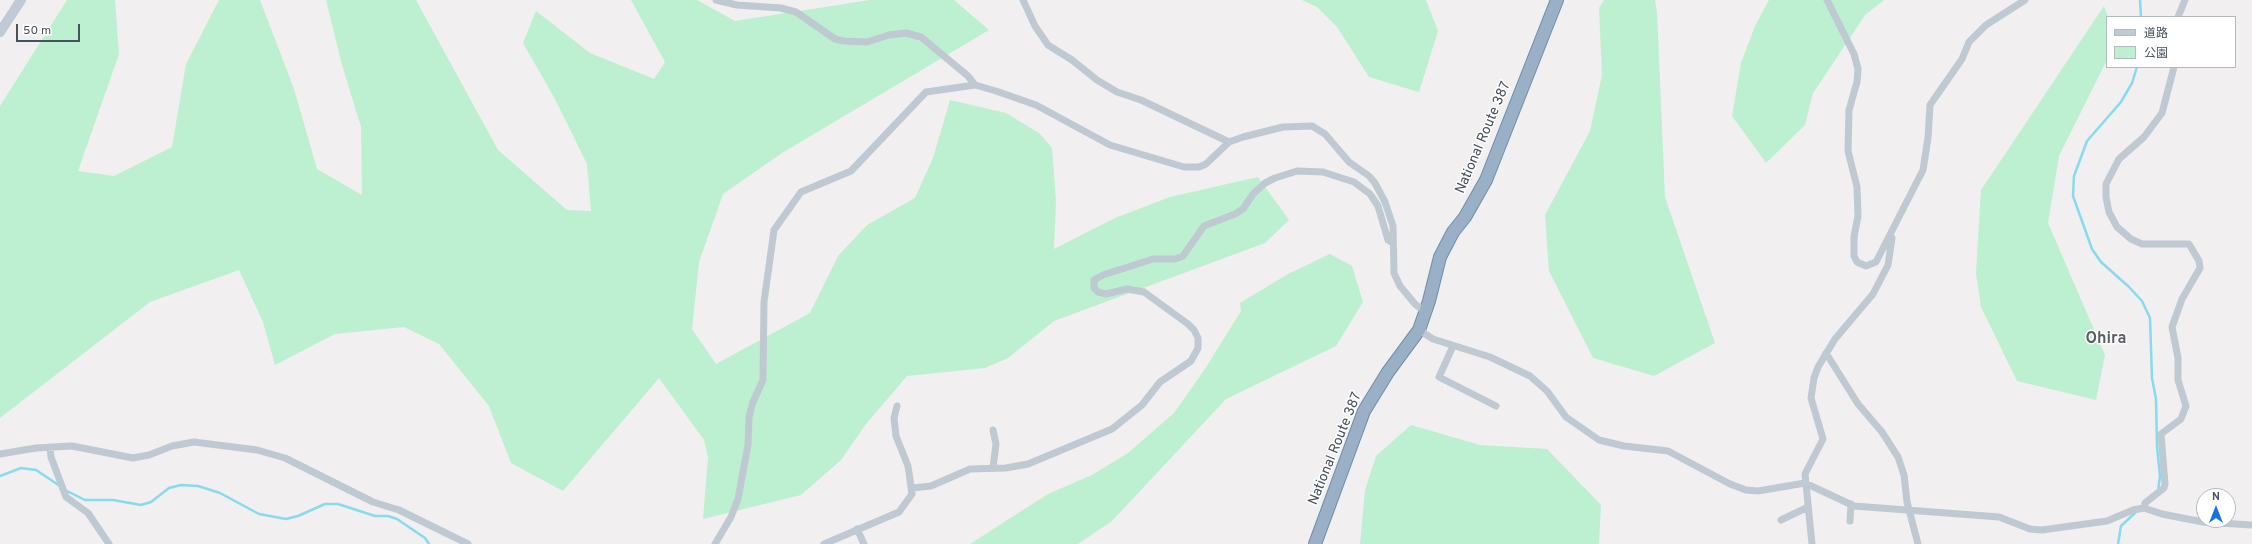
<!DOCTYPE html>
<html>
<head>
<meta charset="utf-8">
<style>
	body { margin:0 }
	#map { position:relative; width:2252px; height:544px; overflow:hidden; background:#f1efef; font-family:Overpass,"Noto Sans JP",sans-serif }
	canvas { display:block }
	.legend { position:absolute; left:2106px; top:16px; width:130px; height:52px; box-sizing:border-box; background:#fff; border:1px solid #b5babe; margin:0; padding:5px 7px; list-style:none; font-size:12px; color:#46525d }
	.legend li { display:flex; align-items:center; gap:8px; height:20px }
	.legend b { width:20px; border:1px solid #b5babe }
	.north { position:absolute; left:2196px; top:488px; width:40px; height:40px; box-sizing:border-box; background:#fff; border:1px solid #b5babe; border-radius:50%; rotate:0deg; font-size:11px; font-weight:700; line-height:16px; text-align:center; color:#46525d }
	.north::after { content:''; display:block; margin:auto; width:14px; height:18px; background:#1471e6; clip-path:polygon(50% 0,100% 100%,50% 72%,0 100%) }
	.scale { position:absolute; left:16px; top:24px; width:64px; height:18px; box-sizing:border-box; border:2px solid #46525d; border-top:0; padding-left:5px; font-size:12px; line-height:14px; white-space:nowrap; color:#46525d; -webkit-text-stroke:3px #fff; paint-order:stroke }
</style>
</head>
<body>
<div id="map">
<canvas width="2252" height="544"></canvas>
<ul class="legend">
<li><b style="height:5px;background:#bfcad6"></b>道路</li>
<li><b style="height:11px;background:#bcf0d0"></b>公園</li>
</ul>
<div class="north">N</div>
<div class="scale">50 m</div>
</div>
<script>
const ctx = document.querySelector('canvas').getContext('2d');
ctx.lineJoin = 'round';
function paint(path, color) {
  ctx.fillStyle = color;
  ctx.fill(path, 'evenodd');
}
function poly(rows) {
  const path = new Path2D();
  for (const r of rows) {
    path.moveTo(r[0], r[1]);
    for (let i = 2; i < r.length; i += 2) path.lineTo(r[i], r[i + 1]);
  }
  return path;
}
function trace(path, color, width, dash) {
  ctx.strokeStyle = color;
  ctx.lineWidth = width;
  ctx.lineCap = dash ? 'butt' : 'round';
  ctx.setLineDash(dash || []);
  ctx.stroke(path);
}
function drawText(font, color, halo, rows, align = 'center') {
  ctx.font = font + ' Overpass,sans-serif';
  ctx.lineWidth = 3;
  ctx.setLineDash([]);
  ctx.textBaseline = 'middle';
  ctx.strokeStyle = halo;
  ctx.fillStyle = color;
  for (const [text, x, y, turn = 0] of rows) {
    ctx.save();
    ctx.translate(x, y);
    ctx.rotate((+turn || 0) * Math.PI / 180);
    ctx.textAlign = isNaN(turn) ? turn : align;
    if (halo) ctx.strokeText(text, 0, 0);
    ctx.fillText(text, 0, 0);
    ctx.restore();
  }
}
const green = poly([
	[67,0,115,0,119,54,78,171,114,176,172,147,186,64,219,0,260,0,294,89,317,169,362,195,361,127,342,65,326,0,416,0,498,150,567,210,591,211,587,164,555,99,523,43,536,11,590,53,654,79,665,62,631,0,697,0,735,21,870,0,954,0,989,30,782,153,723,194,699,262,692,329,716,364,810,313,838,256,867,225,915,198,933,158,950,100,1006,113,1039,133,1052,148,1056,201,1054,249,1115,218,1170,197,1258,177,1289,220,1265,243,1054,321,1008,358,985,368,907,376,866,424,841,460,801,495,703,519,708,457,704,440,659,378,563,491,511,463,489,406,439,344,404,327,335,334,275,365,263,322,239,270,150,302,0,418,0,106],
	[1302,0,1426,0,1438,31,1419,92,1369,77,1337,27,1317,7],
	[1604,0,1655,0,1657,12,1665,197,1715,343,1654,376,1593,358,1549,271,1545,215,1590,131,1602,75,1599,8],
	[1769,0,1884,0,1865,15,1813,93,1805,125,1766,163,1732,116,1741,63,1755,26],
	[2104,6,2108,17,2107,60,2059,156,2048,223,2105,355,2096,400,2017,381,1981,307,1976,273,1981,190],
	[1330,254,1352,266,1363,302,1336,346,1226,399,1112,521,1078,544,970,544,1048,494,1092,475,1128,453,1174,413,1205,369,1241,311,1240,303,1288,274],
	[1411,425,1480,445,1547,449,1601,505,1599,544,1360,544,1365,490,1376,456]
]);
const stream = poly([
	[2140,0,2141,17],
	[2137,67,2132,83,2121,102,2087,141,2074,176,2073,196,2092,249,2101,262,2129,287,2142,301,2150,318,2152,378,2156,399,2157,447,2160,476,2158,491],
	[0,476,21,468,36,470,60,486],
	[65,490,85,500,113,500,141,505,151,502,169,488,181,485,198,486,220,493,259,514,286,519,298,516,325,504,338,504,375,516,388,516,397,519,425,538,429,544],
	[2118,544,2121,526,2135,513]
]);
const minor = poly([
	[716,0,737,5,781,8,796,12,835,39,844,41,867,42,889,35,906,33,921,37,968,76,975,85],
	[1023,0,1035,26,1048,45,1072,60,1097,80,1117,92,1141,100,1229,142],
	[1827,0,1854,54,1858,69,1857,82,1849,110,1848,151,1857,187,1858,216,1854,237,1854,256,1857,262,1866,266,1876,262,1923,170,1928,138,1930,105,1962,59,1969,42,1986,25,2025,0],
	[2178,17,2185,0],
	[1419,330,1433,339,1490,357,1530,376,1547,391,1566,417,1599,440,1624,446,1668,451,1730,484,1746,490,1758,491,1805,483,1854,506,1999,517,2030,529,2042,530,2107,521,2133,510,2144,508,2162,514,2203,522,2252,525],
	[1453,346,1439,377,1496,406],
	[1826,353,1858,404,1882,432,1898,457,1904,475,1907,502,1918,544],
	[993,430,996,444,993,468],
	[50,447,51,457,66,497,88,513,109,544],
	[0,454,36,448,72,446,133,458,149,455,172,446,194,442,257,450,285,458,373,502,399,510,468,544],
	[912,488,931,486,970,469,1006,468,1028,464,1112,429,1142,405,1160,382,1191,361,1198,348,1198,338,1194,330,1188,324,1144,292,1127,289,1106,294,1098,292,1094,288,1094,280,1103,275,1153,259,1175,259,1183,256,1204,226,1235,214,1243,209,1253,194,1265,183,1275,178,1297,171,1323,172,1354,182,1370,194,1378,206,1388,240,1393,243],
	[2144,508,2145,503,2164,488,2165,484,2161,434,2181,419,2186,406,2178,380,2178,358,2172,327,2182,299,2200,268,2199,261,2189,244,2142,244,2131,239,2117,227,2109,212,2106,197,2106,184,2119,159,2144,137,2162,113,2174,67],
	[1781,520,1808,507],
	[1850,521,1851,504],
	[857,529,864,544],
	[715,544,731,517,738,499,748,445,749,417,753,402,763,380,764,302,774,230,801,192,851,171,926,92,975,85,996,91,1036,105,1110,145,1184,167,1199,167,1206,164,1229,142,1243,137,1283,127,1312,126,1325,134,1349,162,1369,176,1375,183,1385,202,1393,226,1394,273,1400,286,1415,304,1425,312],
	[824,544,899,512,912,494,908,466,896,436,894,418,897,406],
	[1812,544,1805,474,1823,439,1811,398,1814,378,1818,367,1835,339,1873,294,1888,265,1892,238]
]);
const secondary = poly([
	[0,32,21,0]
]);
const trunk = poly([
	[1315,544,1364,411,1388,372,1419,330,1429,301,1440,257,1453,232,1465,217,1486,180,1557,0]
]);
const streetNames = [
	["National Route 387",1484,138,-67],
	["National Route 387",1336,449,-68]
];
const quarterNames = [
	["Ohira",2106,340]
];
paint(green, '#bcf0d0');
trace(stream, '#88daee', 2.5);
trace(trunk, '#708dab', 14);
trace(minor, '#bfc9d1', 7);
trace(secondary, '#bfcad6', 10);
trace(trunk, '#99b0c6', 12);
drawText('14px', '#46525d', '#fff', streetNames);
drawText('bold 16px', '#5b5f64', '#fff', quarterNames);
</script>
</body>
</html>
